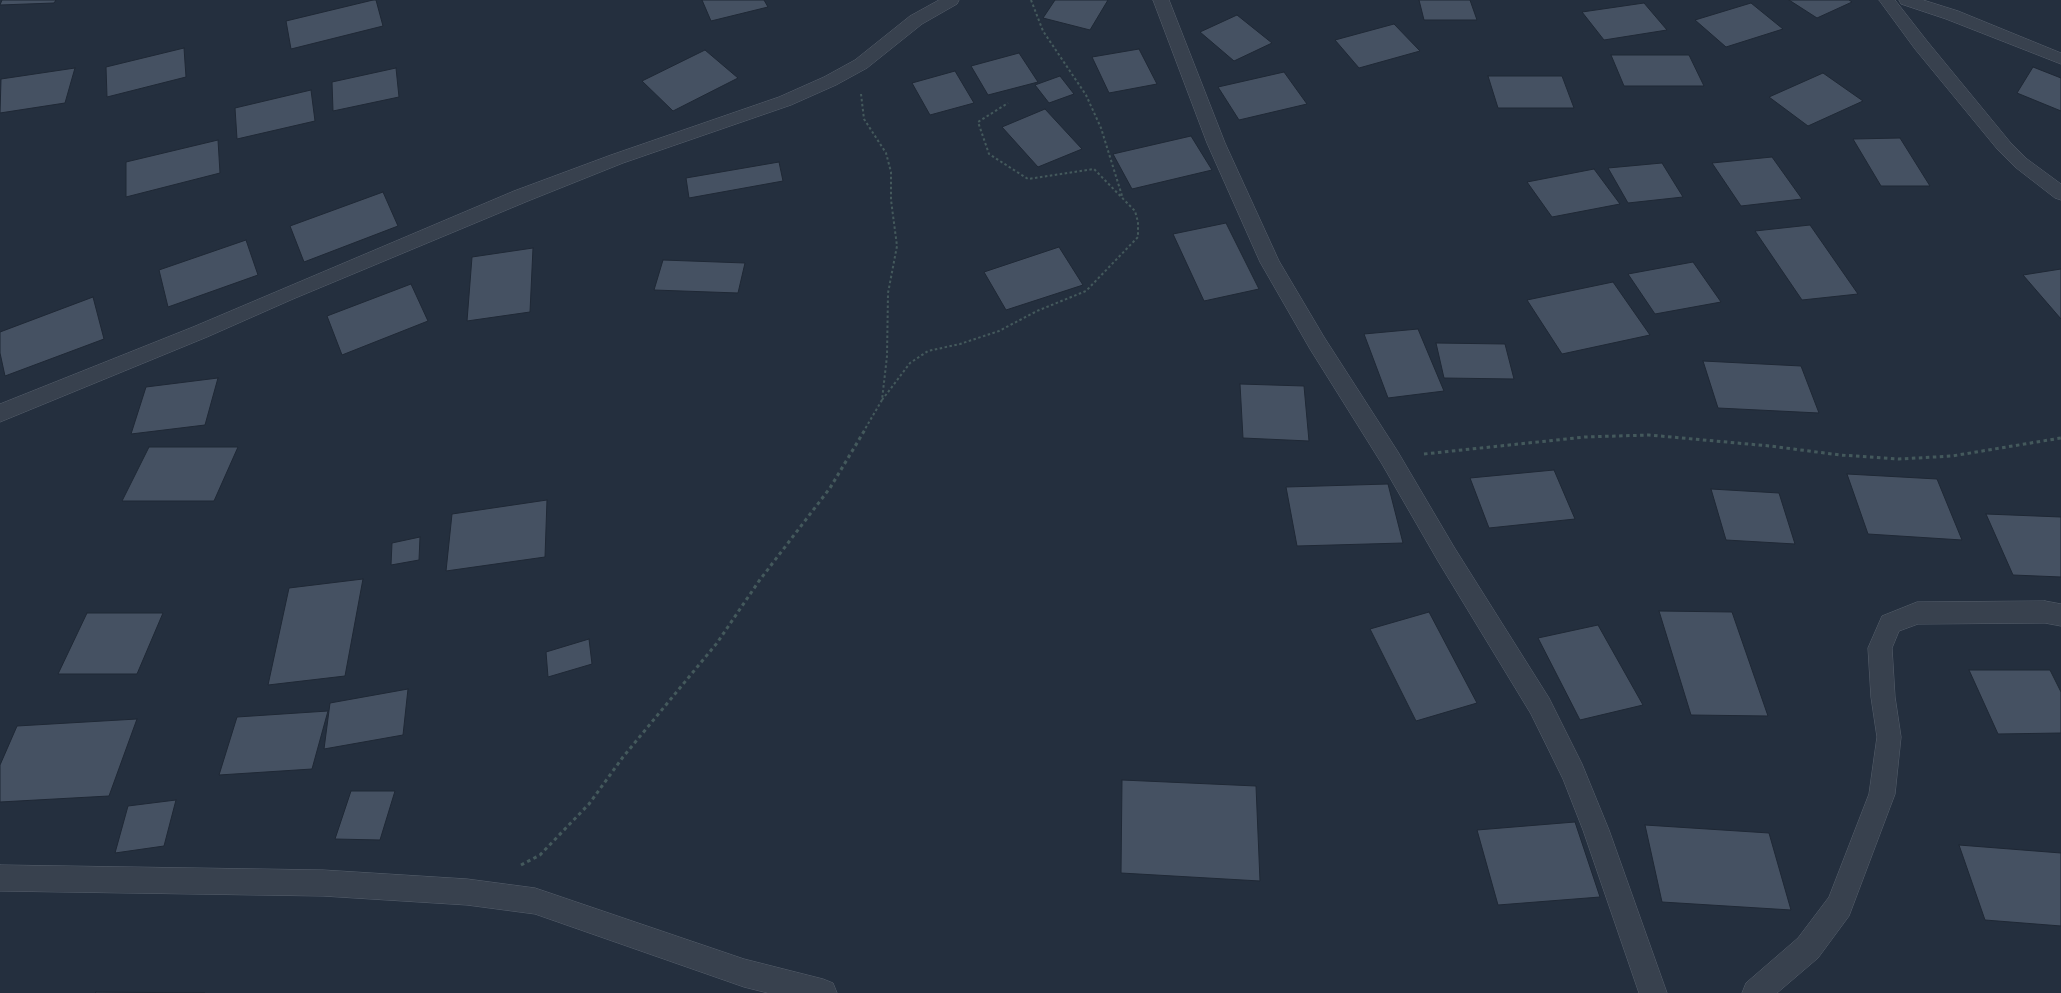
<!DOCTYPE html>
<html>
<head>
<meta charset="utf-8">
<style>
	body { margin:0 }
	canvas { display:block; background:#242f3e }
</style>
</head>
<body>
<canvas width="2061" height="993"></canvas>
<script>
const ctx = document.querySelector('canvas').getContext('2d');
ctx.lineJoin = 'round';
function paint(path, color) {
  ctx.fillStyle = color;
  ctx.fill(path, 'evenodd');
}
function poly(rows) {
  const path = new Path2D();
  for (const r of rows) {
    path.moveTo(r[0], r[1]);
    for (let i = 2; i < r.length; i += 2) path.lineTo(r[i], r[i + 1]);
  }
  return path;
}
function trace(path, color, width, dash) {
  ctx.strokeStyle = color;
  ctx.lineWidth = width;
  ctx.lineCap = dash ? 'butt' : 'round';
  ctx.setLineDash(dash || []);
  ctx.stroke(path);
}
const building = poly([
	[2,0,56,0,54,3,0,5,2,0],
	[373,0,376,0,383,26,291,49,286,21,373,0],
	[702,0,764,0,768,7,711,21,702,0],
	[1055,0,1108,0,1090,30,1043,18,1055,0],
	[1419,0,1470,0,1477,20,1424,20,1419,0],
	[1789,0,1849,0,1852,2,1817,18,1789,0],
	[1644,3,1667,30,1604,40,1582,12,1644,3],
	[1751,3,1783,29,1726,47,1695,20,1751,3],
	[1237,15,1272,43,1234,61,1200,32,1237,15],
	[1394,24,1420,51,1359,68,1335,40,1394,24],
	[184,48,186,77,107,97,106,67,184,48],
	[1139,49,1157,84,1109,93,1092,57,1139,49],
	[705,50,738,78,673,111,642,81,705,50],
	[1019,53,1038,82,988,95,971,66,1019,53],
	[1611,55,1689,55,1704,86,1624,86,1611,55],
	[2033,67,2061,78,2061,111,2017,93,2033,67],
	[75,68,65,103,0,113,1,79,75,68],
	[396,68,399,97,333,111,332,82,396,68],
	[955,71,974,103,930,115,912,83,955,71],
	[1284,72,1307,104,1239,120,1218,87,1284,72],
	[1823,73,1863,101,1808,126,1769,97,1823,73],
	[1060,76,1074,94,1049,103,1035,85,1060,76],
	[1488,76,1562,76,1574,108,1498,108,1488,76],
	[311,90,315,121,237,139,235,108,311,90],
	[1045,109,1082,149,1038,167,1002,127,1045,109],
	[1191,136,1212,170,1132,189,1113,154,1191,136],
	[1900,138,1930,186,1881,186,1853,139,1900,138],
	[218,140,220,173,126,197,126,162,218,140],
	[1772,157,1802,199,1741,206,1712,163,1772,157],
	[779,162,783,181,689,198,686,178,779,162],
	[1662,163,1683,197,1628,203,1608,168,1662,163],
	[1594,169,1620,204,1552,217,1527,182,1594,169],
	[383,192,398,226,304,262,290,226,383,192],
	[1226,223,1259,289,1204,301,1173,234,1226,223],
	[1810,225,1858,294,1802,300,1755,231,1810,225],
	[246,240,258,275,168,307,159,270,246,240],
	[1059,247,1083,285,1006,310,984,272,1059,247],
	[533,248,530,312,467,321,472,257,533,248],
	[663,260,745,263,738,293,654,290,663,260],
	[1693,262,1721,302,1655,314,1628,274,1693,262],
	[2061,269,2061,319,2023,275,2061,269],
	[1613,282,1650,335,1562,354,1527,300,1613,282],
	[411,284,428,321,342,355,327,316,411,284],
	[93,297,104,339,5,376,0,353,0,332,93,297],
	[1418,329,1444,391,1388,398,1364,334,1418,329],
	[1436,343,1505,344,1514,379,1444,378,1436,343],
	[1703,361,1801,366,1819,413,1718,408,1703,361],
	[218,378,205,425,131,434,146,387,218,378],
	[1240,384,1304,386,1309,441,1243,438,1240,384],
	[149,447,238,447,214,501,122,501,149,447],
	[1554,470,1575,519,1489,528,1470,478,1554,470],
	[1847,474,1937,479,1962,540,1868,534,1847,474],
	[1388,484,1403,543,1297,546,1286,487,1388,484],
	[1711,489,1779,493,1795,544,1726,540,1711,489],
	[547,500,545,557,446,571,452,514,547,500],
	[1986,514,2061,517,2061,577,2013,575,1986,514],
	[420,537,419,560,391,565,392,543,420,537],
	[363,579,345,676,268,685,289,588,363,579],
	[1659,611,1732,612,1768,716,1691,715,1659,611],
	[1429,612,1477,703,1416,721,1370,629,1429,612],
	[87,613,163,613,137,674,58,674,87,613],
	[1598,625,1643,705,1580,720,1538,638,1598,625],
	[589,639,592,664,548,677,546,652,589,639],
	[1969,670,2050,670,2061,692,2061,733,1998,734,1969,670],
	[408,689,403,735,324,749,330,703,408,689],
	[328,711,312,769,219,775,237,717,328,711],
	[137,719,109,796,0,802,0,765,17,726,137,719],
	[1122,780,1256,786,1260,881,1121,873,1122,780],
	[351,791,395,791,380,840,335,839,351,791],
	[176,800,164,846,115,853,128,806,176,800],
	[1575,822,1600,897,1498,905,1477,830,1575,822],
	[1645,825,1769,833,1791,910,1662,902,1645,825],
	[1959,845,2061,853,2061,926,1985,920,1959,845],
	[96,992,205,993,95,993,96,992]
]);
const pathFar1 = poly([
	[1031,0,1043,31,1086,95,1101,128,1123,199],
	[861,94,864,119,886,153,891,172,891,200,897,246,888,293,887,356,882,400,865,429],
	[882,400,910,363,928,351,960,344,999,331,1037,311,1086,291,1138,237,1138,222,1135,211,1094,169,1028,179,989,154,978,122,1008,103]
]);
const path = poly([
	[1424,454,1585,437,1649,435,1770,446,1840,455,1899,459,1952,456,2061,438],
	[521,865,540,855,589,804,623,757,717,643,759,581,830,488,866,428]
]);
const minor = poly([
	[939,0,959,0,957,4,922,24,867,68,836,85,791,105,623,163,528,201,293,299,207,337,0,422,0,404,193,327,514,191,611,155,779,97,824,77,855,60,910,16,939,0],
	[1153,0,1169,0,1225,143,1279,261,1324,337,1398,452,1454,547,1549,698,1582,764,1609,830,1667,993,1639,993,1583,830,1563,779,1531,714,1438,561,1382,464,1310,349,1260,262,1207,143,1153,0],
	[1879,0,1895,0,1927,41,2010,142,2027,159,2061,184,2061,200,2055,198,2015,167,1998,150,1915,49,1879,0],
	[1899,0,1923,0,1958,11,2061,53,2061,64,1946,19,1901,4,1899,0],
	[2045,601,2061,604,2061,626,2045,623,1918,624,1899,631,1892,648,1895,697,1901,737,1895,794,1849,916,1818,958,1777,993,1742,993,1746,983,1798,938,1829,897,1869,794,1877,737,1871,697,1868,648,1882,616,1917,602,2045,601],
	[0,865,323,870,467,879,535,888,744,959,823,979,833,983,837,993,768,993,744,987,535,914,467,905,323,896,0,891,0,865]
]);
paint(building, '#455162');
trace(building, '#1f2835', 1);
trace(minor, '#565f6c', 1);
trace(pathFar1, '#44595c', 2, [2.5, 2.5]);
trace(path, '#44595c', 3, [3.5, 3.5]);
paint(minor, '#38414e');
</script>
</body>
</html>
